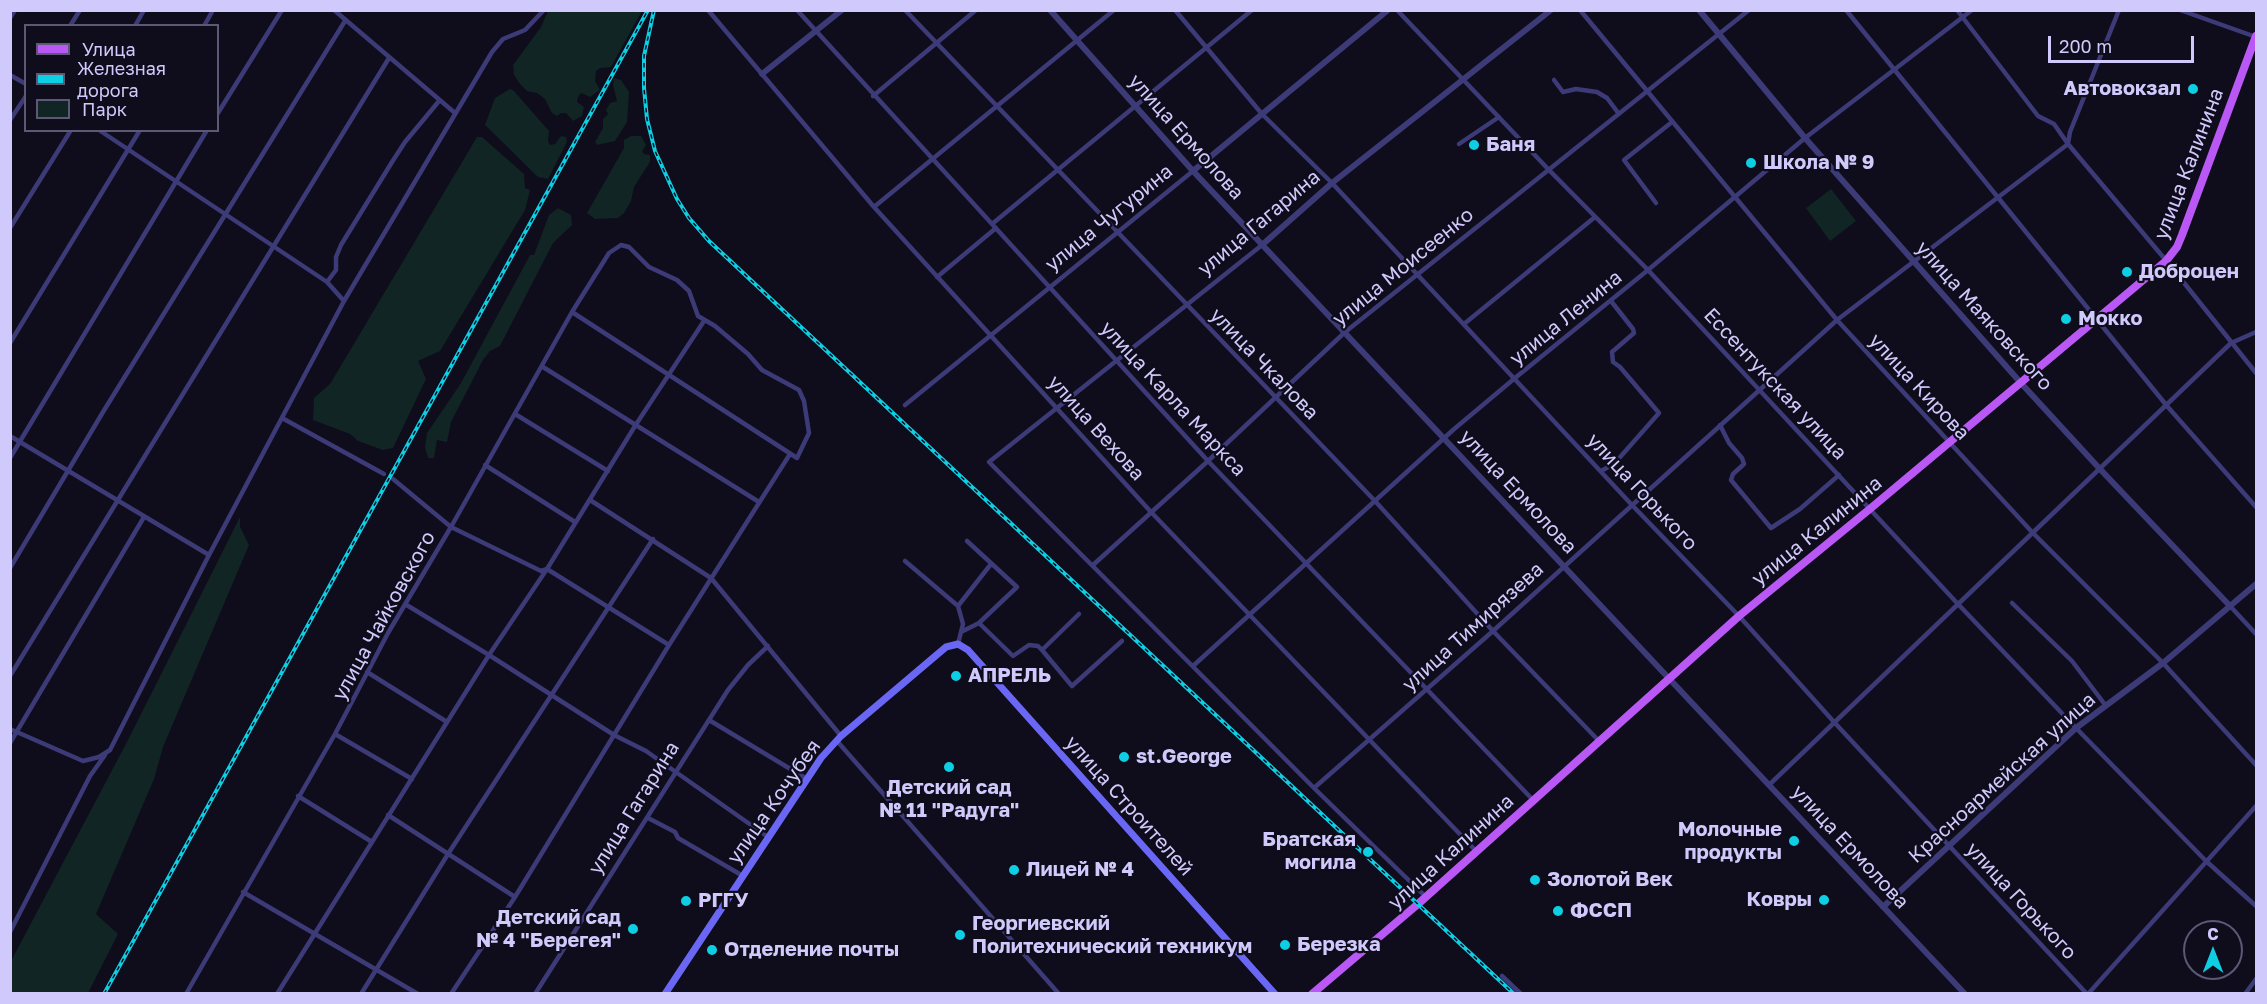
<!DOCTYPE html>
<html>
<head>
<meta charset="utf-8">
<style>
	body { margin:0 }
	#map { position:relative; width:2267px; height:1004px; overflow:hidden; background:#0f0c1c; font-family:"Golos Text",sans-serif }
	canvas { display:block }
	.frame { position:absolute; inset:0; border:12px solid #d0cafc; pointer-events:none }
	.legend { position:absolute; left:24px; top:24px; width:195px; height:108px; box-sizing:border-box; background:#0f0c1c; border:2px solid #5c5876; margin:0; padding:8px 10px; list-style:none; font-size:18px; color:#d0cafc }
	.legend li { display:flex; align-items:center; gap:12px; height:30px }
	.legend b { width:30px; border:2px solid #5c5876 }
	.north { position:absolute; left:2183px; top:920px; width:60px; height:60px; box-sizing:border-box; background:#0f0c1c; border:2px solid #5c5876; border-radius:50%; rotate:0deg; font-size:16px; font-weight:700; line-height:24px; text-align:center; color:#d0cafc }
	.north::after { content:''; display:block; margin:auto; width:21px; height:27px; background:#0ecee4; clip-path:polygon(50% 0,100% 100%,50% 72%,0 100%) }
	.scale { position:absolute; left:2048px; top:36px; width:146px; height:27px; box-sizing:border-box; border:3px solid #d0cafc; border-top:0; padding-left:8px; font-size:18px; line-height:21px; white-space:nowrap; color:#d0cafc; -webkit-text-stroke:4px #0f0c1c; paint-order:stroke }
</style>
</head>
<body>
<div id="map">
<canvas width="2267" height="1004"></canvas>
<div class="frame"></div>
<ul class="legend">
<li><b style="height:8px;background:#ba58f5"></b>Улица</li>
<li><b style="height:8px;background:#0ecee4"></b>Железная дорога</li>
<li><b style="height:16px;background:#102524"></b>Парк</li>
</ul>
<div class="north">С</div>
<div class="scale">200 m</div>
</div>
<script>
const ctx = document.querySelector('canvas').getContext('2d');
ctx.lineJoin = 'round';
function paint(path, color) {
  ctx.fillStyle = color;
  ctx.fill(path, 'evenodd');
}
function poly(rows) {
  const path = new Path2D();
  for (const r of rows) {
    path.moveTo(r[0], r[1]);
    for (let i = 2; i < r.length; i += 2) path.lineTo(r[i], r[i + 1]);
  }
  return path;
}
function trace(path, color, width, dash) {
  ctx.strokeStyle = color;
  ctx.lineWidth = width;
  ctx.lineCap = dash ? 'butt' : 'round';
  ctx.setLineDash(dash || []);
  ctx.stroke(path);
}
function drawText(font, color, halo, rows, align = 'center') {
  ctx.font = font + ' "Golos Text",sans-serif';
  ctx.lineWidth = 4.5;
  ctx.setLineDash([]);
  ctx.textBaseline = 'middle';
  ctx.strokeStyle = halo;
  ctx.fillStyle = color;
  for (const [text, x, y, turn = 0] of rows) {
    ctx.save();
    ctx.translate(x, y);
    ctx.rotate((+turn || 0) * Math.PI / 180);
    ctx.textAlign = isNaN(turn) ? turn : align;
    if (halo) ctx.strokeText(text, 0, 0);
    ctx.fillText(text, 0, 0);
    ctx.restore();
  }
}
const green = poly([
	[548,11,642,11,611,67,600,68,596,71,595,81,600,90,590,97,581,93,578,97,577,102,584,107,582,116,573,121,566,113,561,113,557,116,552,113,545,99,537,93,527,91,520,84,514,75,513,65,541,27],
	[614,78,621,80,629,92,627,122,615,141,597,145,595,142,603,128,603,119,608,114,606,110,610,103,617,101,613,85],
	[510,89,514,91,549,131,548,141,550,145,555,144,561,136,566,137,567,142,548,179,538,177,485,125,495,98],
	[631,136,641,136,646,145,642,151,644,154,650,155,650,162,634,187,631,201,624,213,618,218,595,219,587,213,624,148,624,140],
	[477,137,482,137,524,174,525,188,530,190,525,210,440,351,418,361,426,379,393,448,383,450,358,441,350,434,313,420,314,398,330,384],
	[1831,189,1856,221,1830,241,1806,208],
	[558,208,571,215,572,225,553,243,500,346,490,351,483,360,451,422,447,442,437,440,434,458,428,458,425,448,427,433,461,383,530,255,534,255,549,215],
	[240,517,240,527,249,545,163,747,154,779,96,914,118,934,88,993,11,993,11,961,128,740]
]);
const minor = poly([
	[334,10,455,113],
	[708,10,874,207,1151,512,1477,852],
	[797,10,1208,461,1533,800],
	[905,10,1375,501,1493,631,1599,741],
	[1175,10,1262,114,1332,183,1631,504,1739,616,1834,722,2087,994],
	[1397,10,1549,170,1648,270,1957,603,2076,728,2206,861,2256,906],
	[1580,10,1837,320,2032,532,2163,663,2256,765],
	[1846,10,2167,406,2256,507],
	[1957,10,2038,116,2054,124,2068,144,2169,264,2256,373],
	[2180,10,2256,37],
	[10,18,15,10],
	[70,26,80,10],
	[135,26,144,10],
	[204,26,213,10],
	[10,75,26,84],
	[1554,80,1563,92,1576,89,1597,92,1607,98,1619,114],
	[873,96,976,10],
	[218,113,282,10],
	[10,120,26,96],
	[99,130,327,282,344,301],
	[1459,144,1499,117],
	[1656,203,1624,160,1672,122],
	[874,207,1114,10],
	[992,224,1252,10],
	[10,228,71,130],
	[1262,245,989,462,1314,788,1426,897],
	[937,277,996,228],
	[327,282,336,270,336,257,341,245,392,162,405,142,439,101],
	[1464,324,1595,217],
	[10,343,140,130],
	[543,367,759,502],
	[905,405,1193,171],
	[515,414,608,471],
	[282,418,384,474],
	[1720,425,1729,443,1742,458,1744,464,1733,474,1731,480,1771,528,1800,509,1839,475],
	[10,436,209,555],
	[10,458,207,130],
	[485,465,575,522],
	[1601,471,1614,464,1659,413,1620,367,1613,362,1612,352,1634,333,1633,329,1611,301],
	[393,479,451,527,541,571,547,569,669,645],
	[590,500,711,578,841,736],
	[905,561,958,606,963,624,961,632],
	[1093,565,1208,461,1344,333,1749,10],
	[10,568,103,412,345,21],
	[2012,603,2072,661,2106,706],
	[405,604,489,655,614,735,646,751,768,837],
	[958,606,991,564],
	[2230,606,2256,634],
	[979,623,1013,656,1029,645,1038,646,1042,650,1079,614],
	[958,644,961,632,979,623,1017,587,967,541],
	[1042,650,1072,686,1122,641],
	[1193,666,1453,430,1515,378,1648,270,1805,138,1972,10],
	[367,672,447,722],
	[10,676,389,58],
	[709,720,807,779],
	[10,729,83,761,99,757,110,750,209,555,344,301,492,52,503,39,525,30,544,10],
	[335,734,412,779],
	[837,741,1059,994],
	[10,743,144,517],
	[1769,785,2231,343,2256,332],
	[1314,788,1493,631,1837,320,2068,144,2070,132,2119,10],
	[298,796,372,842],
	[388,815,515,897],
	[648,818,675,832,678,838,743,876],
	[243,892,418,994],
	[10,932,90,776,105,755],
	[1502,976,1521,994],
	[186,994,335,734,388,633,451,527,572,312,609,253,621,245,629,247,649,267,677,280,689,291,698,316,715,326,748,354,762,370,799,390,804,401,809,433,797,458,572,312],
	[277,994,489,655,547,569,635,426,704,321],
	[361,994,448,854,653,539],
	[451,994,515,897,669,645,790,454],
	[535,994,728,690,748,665,768,646],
	[2088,994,2256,806],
	[2245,994,2256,979]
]);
const tertiary = poly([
	[1050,10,1193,171,1965,994],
	[1699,10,1805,138,2020,382,2099,468,2230,606],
	[762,74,842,10],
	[1193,171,1388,10],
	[1262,245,1332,183,1551,10],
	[1883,907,2076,728,2163,663,2256,584]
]);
const secondary = poly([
	[665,994,821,758,841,736,946,647,958,644,968,650,1275,994]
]);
const primary = poly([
	[1312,994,1418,904,1739,616,1871,508,2166,261,2177,247,2182,235,2256,36]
]);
const rail = poly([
	[654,10,644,56,644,88,647,119,655,151,677,199,689,218,709,241,1514,994],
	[104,994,648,10]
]);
const markers = [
	[2193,89,6,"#0ecee4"],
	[1474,145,6,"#0ecee4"],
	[1751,163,6,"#0ecee4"],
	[2127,272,6,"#0ecee4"],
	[2066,319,6,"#0ecee4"],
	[956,676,6,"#0ecee4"],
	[1124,757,6,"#0ecee4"],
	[949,767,6,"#0ecee4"],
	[1794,841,6,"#0ecee4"],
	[1368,852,6,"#0ecee4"],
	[1014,870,6,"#0ecee4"],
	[1535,880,6,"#0ecee4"],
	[1824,900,6,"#0ecee4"],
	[686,901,6,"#0ecee4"],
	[1558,911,6,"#0ecee4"],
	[633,929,6,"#0ecee4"],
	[960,935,6,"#0ecee4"],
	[1285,945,6,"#0ecee4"],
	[712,950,6,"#0ecee4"]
];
const poiNames = [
	["Автовокзал",2181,89,"right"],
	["Баня",1486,145],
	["Школа № 9",1763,163],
	["Доброцен",2139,272],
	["Мокко",2078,319],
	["АПРЕЛЬ",968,676],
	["st.George",1136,757],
	["Детский сад",949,788,"center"],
	["№ 11 \"Радуга\"",949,811,"center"],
	["Молочные",1782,830,"right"],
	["продукты",1782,853,"right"],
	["Братская",1356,840,"right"],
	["могила",1356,863,"right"],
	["Лицей № 4",1026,870],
	["Золотой Век",1547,880],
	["Ковры",1812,900,"right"],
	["РГГУ",698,901],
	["ФССП",1570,911],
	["Детский сад",621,918,"right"],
	["№ 4 \"Берегея\"",621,941,"right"],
	["Георгиевский",972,924],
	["Политехнический техникум",972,947],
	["Березка",1297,945],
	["Отделение почты",724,950]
];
const streetNames = [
	["улица Ермолова",1186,137,48],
	["улица Калинина",2189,164,-69],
	["улица Чугурина",1109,218,-39],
	["улица Гагарина",1259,223,-40],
	["улица Моисеенко",1403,267,-39],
	["улица Маяковского",1984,316,48],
	["улица Ленина",1566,318,-39],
	["улица Чкалова",1264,364,46],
	["Ессентукская улица",1775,384,47],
	["улица Кирова",1919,387,47],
	["улица Карла Маркса",1173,399,47],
	["улица Вехова",1096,428,48],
	["улица Ермолова",1518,492,47],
	["улица Горького",1642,492,47],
	["улица Калинина",1817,531,-39],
	["улица Чайковского",384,616,-61],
	["улица Тимирязева",1473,627,-42],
	["Красноармейская улица",2002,778,-42],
	["улица Кочубея",774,802,-55],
	["улица Строителей",1129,806,48],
	["улица Гагарина",634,808,-58],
	["улица Ермолова",1850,847,47],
	["улица Калинина",1451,852,-42],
	["улица Горького",2021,901,47]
];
paint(green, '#102524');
trace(minor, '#3d3a78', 4.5);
trace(tertiary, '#3d3a78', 6);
trace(secondary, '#6b67f5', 7);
trace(primary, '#ba58f5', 8);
trace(rail, '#0ecee4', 4);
trace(rail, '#0f0c1c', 1.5, [4.5]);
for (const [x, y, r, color] of markers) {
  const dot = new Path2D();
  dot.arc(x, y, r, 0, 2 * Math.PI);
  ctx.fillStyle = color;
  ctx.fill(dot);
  trace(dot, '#0f0c1c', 2);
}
drawText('bold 20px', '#d0cafc', '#0f0c1c', poiNames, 'left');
drawText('20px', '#d0cafc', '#0f0c1c', streetNames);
</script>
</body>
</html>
